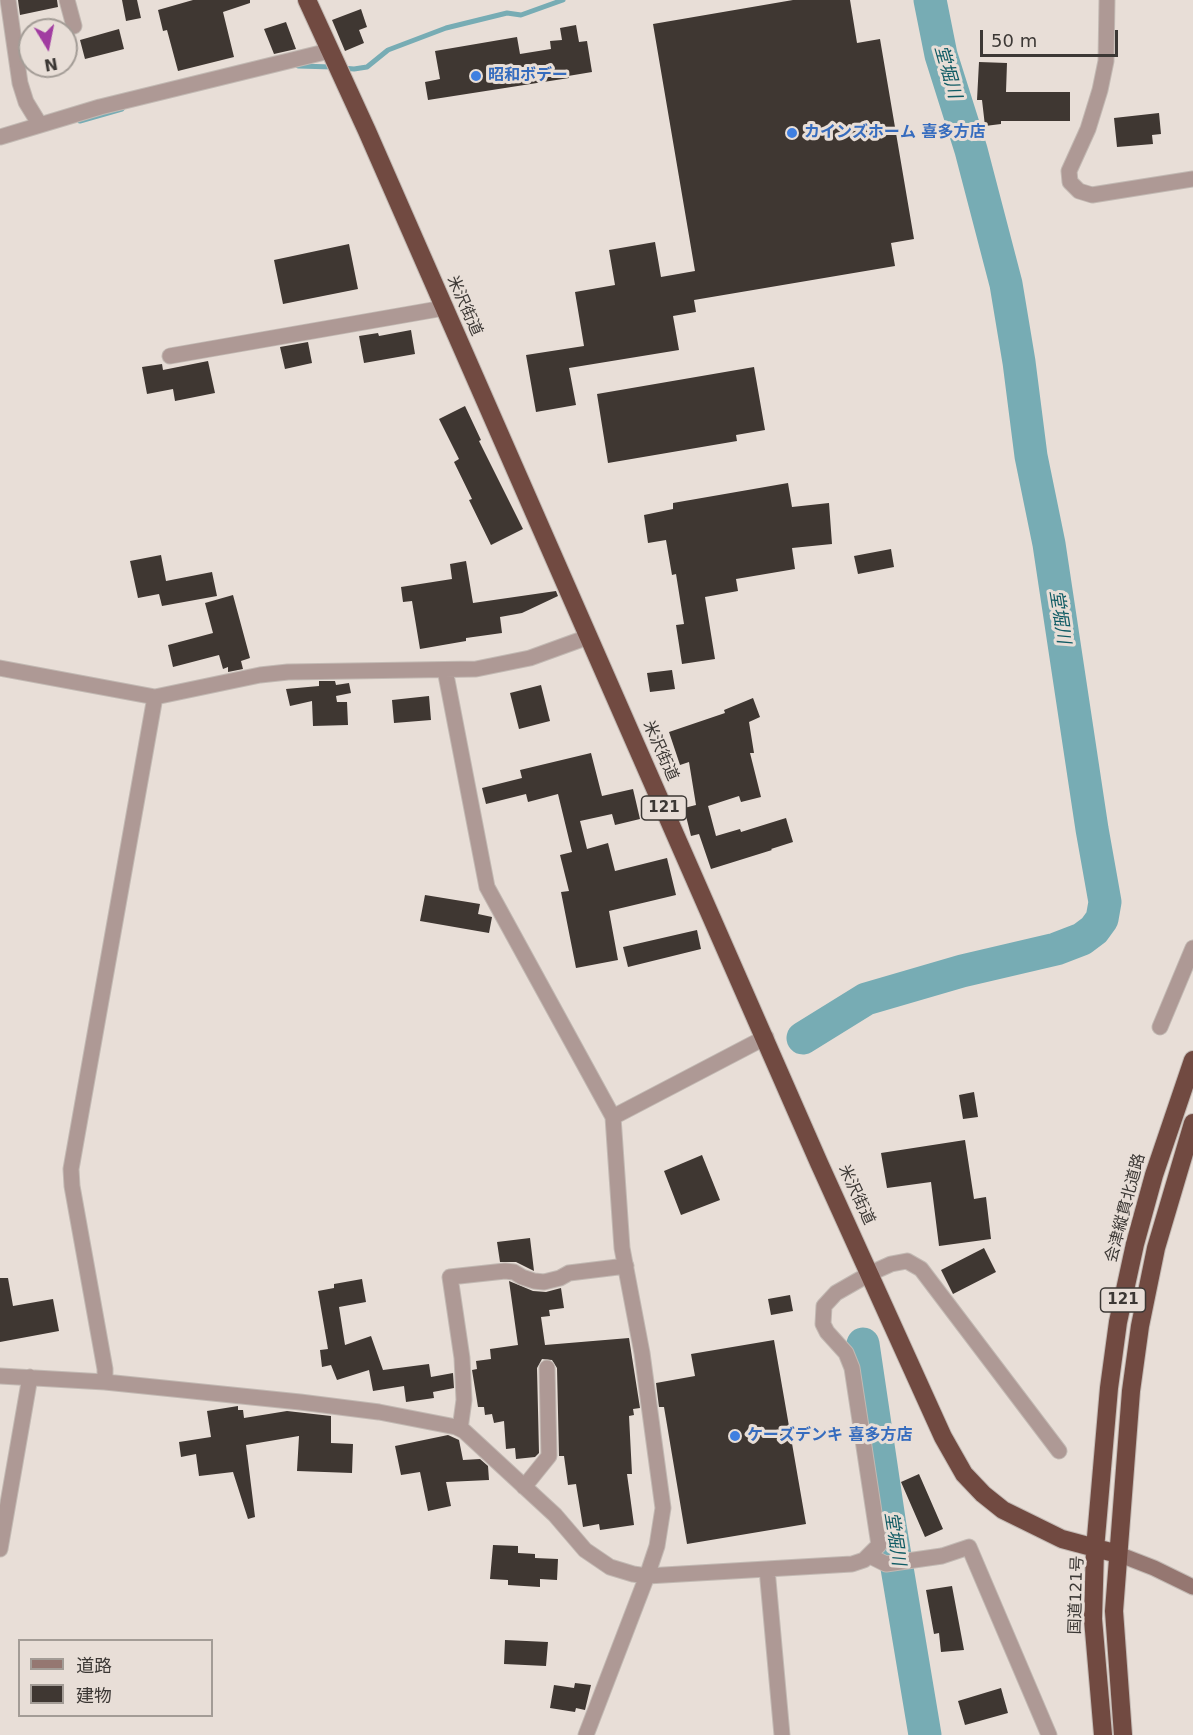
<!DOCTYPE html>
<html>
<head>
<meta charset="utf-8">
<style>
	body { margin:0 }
	#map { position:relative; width:1193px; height:1735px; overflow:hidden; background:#e8ded7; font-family:"DejaVu Sans","Noto Sans JP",sans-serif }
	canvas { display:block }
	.legend { position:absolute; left:18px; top:1639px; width:195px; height:78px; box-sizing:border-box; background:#e8ded7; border:2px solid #a39c96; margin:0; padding:8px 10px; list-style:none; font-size:18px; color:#3c3835 }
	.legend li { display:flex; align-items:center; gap:12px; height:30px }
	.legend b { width:30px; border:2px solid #a39c96 }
	.north { position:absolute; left:18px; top:18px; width:60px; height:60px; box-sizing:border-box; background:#e8ded7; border:2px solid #a39c96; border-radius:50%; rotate:170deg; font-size:16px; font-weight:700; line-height:24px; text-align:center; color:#3c3835 }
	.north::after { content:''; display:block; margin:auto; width:21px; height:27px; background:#a13ca1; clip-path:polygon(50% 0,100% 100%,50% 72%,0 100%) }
	.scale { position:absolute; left:980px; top:30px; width:138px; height:27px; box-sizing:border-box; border:3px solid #3c3835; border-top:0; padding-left:8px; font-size:18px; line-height:21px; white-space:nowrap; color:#3c3835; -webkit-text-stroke:4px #e8ded7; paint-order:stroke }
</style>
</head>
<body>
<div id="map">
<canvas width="1193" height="1735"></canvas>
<ul class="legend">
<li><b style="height:8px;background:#957771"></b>道路</li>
<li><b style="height:16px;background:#3f3732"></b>建物</li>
</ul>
<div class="north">N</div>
<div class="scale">50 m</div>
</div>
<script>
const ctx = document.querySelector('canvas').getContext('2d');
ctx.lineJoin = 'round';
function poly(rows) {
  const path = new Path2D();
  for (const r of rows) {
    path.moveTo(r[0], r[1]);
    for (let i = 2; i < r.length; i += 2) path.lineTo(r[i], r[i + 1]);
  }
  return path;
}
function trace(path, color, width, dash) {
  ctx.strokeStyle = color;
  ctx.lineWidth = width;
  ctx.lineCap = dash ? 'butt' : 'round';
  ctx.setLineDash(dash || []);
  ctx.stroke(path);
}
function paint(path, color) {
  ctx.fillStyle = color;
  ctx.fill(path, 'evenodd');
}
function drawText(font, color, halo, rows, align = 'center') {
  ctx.font = font + ' "DejaVu Sans","Noto Sans JP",sans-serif';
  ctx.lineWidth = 6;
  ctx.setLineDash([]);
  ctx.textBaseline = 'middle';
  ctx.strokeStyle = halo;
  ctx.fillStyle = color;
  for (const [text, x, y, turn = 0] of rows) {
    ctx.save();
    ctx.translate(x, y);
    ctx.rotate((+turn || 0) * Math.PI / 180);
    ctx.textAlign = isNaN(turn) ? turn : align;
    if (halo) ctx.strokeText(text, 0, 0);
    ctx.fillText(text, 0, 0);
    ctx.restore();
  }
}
const stream = poly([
	[298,66,333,67],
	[342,68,354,69,367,67,388,50,446,28,507,13,521,15,563,0],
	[80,121,122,109,125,104]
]);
const river = poly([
	[803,1038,866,999,962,971,1056,949,1082,939,1094,930,1102,919,1105,902,1092,829,1049,544,1031,456,1019,362,1006,284,971,150,941,55,930,0],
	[863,1344,890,1526,925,1735]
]);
const building = poly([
	[18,0,57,0,58,7,20,15],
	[122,0,137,0,141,18,126,21],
	[193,0,250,0,250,3,223,12,234,57,178,71,167,30,163,31,158,10],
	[793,0,850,0,857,43,880,39,914,239,891,243,895,266,694,300,696,312,673,316,679,350,569,368,576,405,536,412,526,355,584,346,575,292,615,285,609,250,655,242,661,277,695,271,653,24],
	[361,9,367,27,359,30,364,43,345,51,332,20],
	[286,22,296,49,274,54,264,29],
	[576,25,579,42,587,41,592,72,568,76,569,78,428,100,425,82,440,79,435,51,517,37,520,54,551,49,550,41,562,40,560,28],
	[119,29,124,49,85,59,80,40],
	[979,62,1007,63,1006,92,1070,92,1070,121,1001,121,1001,124,985,126,982,100,977,100],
	[1159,113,1161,134,1152,135,1153,144,1117,147,1114,118],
	[349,244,358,289,283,304,274,260],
	[411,330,415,354,364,363,359,336,378,333,379,336],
	[308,342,312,363,285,369,280,347],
	[208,361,215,393,175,401,173,389,147,394,142,367,162,364,163,370],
	[754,367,765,430,736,435,737,441,608,463,597,394],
	[465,406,481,440,479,441,523,529,491,545,469,500,472,499,454,462,459,459,439,419],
	[788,483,792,507,829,503,832,544,792,548,795,569,736,579,738,591,705,597,715,659,682,664,676,625,684,624,676,574,672,575,666,540,648,543,644,515,673,509,673,503],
	[891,549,894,567,858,574,854,556],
	[161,555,166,581,212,572,217,596,162,606,159,594,138,598,130,561],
	[466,561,473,603,556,591,558,596,522,613,500,617,502,633,466,638,466,641,420,649,412,601,403,602,401,587,452,579,450,564],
	[233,595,250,658,241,661,243,669,228,672,228,667,223,669,219,655,173,667,168,645,213,633,205,603],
	[672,670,675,689,650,692,647,673],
	[319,681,335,681,336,685,349,683,351,693,336,696,337,702,347,702,348,725,313,726,312,701,290,706,286,689,319,686],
	[541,685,550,721,519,729,510,693],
	[429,696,431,720,394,723,392,700],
	[753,698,760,717,749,722,754,753,750,753,761,797,741,802,739,796,708,806,716,836,740,829,741,832,786,818,793,842,771,849,772,850,711,869,699,834,691,836,684,808,696,805,689,762,680,765,669,732,725,713,724,710],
	[591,753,602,796,633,789,640,819,615,825,612,814,580,821,587,849,608,843,615,871,667,858,676,895,609,911,618,960,576,968,561,892,569,891,560,855,572,852,558,794,528,802,526,794,486,804,482,788,522,778,520,770],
	[425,895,480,904,478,914,492,917,489,933,420,921],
	[697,930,701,949,628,967,623,947],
	[974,1092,978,1117,963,1119,959,1095],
	[965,1140,974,1199,986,1197,991,1239,939,1246,931,1182,887,1188,881,1153],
	[702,1155,720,1200,681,1215,664,1171],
	[530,1238,534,1271,516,1262,500,1262,497,1242],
	[984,1248,996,1272,953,1294,941,1270],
	[0,1278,8,1278,13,1306,53,1299,59,1331,0,1342],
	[362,1279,366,1302,339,1307,345,1345,371,1336,383,1370,429,1364,431,1377,453,1373,454,1388,433,1392,434,1398,406,1402,404,1386,373,1391,369,1370,337,1380,331,1365,322,1367,320,1350,328,1349,318,1291,334,1288,334,1284],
	[509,1281,533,1291,546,1292,561,1288,564,1308,549,1310,550,1316,541,1317,545,1345,629,1338,640,1408,633,1409,634,1415,629,1416,632,1474,627,1474,634,1525,600,1530,599,1524,583,1527,576,1484,568,1485,564,1456,559,1456,557,1368,552,1360,542,1359,537,1368,539,1453,535,1457,516,1459,515,1448,506,1449,504,1421,494,1423,492,1414,485,1415,484,1407,478,1407,472,1370,477,1369,476,1361,491,1359,490,1349,518,1345],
	[790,1295,793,1311,771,1315,768,1299],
	[774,1340,806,1524,687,1544,664,1407,659,1407,656,1383,695,1376,691,1354],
	[238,1406,238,1410,243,1410,244,1418,287,1411,331,1416,331,1443,353,1444,352,1473,297,1471,299,1436,246,1445,255,1517,248,1519,233,1472,199,1476,196,1454,181,1457,179,1442,211,1437,207,1411],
	[448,1435,459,1440,463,1460,480,1459,488,1466,489,1480,446,1482,451,1506,428,1511,420,1472,401,1475,395,1446],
	[919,1474,943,1529,925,1537,901,1482],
	[493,1545,518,1546,518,1553,535,1554,535,1558,558,1559,557,1580,540,1579,540,1587,508,1585,508,1580,490,1579],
	[952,1586,964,1650,941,1652,939,1633,934,1634,926,1590],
	[505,1640,548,1642,546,1666,504,1664],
	[575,1683,591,1685,585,1710,576,1708,575,1712,550,1708,554,1685,574,1688],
	[1001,1688,1008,1713,965,1725,958,1701]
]);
const street = poly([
	[8,0,20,83,26,102,40,125],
	[67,0,74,26],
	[1107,0,1106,61,1100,90,1088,129,1069,171,1070,182,1079,191,1092,195,1193,179],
	[0,137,100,107,329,51],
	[170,356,444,308],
	[0,668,155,697,260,675,288,672,476,669,530,658,588,637],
	[446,675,487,887,613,1117,622,1248,642,1353,663,1508,657,1546,647,1576,586,1735],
	[1160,1027,1193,948],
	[613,1117,766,1037],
	[0,1376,105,1382,300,1402,379,1412,456,1427,464,1431,555,1515,585,1550,610,1567,633,1574,647,1576,852,1564,864,1560,879,1545,852,1368,846,1353,827,1332,823,1324,824,1306,836,1293,871,1273,891,1264,907,1261,921,1269,1059,1451],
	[105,1382,105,1369,72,1186,71,1169,155,697],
	[460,1429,464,1400,462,1358,450,1277,505,1271,514,1272,522,1277,534,1281,544,1282,560,1278,569,1273,626,1266],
	[524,1487,549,1456,547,1368],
	[0,1549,30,1377],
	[870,1556,886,1564,942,1556,969,1547,1049,1735],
	[767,1569,782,1735]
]);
const secondary = poly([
	[1118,1554,1154,1568,1193,1587]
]);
const highway = poly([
	[307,0,367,131,819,1163,943,1437,964,1474,983,1494,1003,1510,1062,1539,1118,1554],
	[1103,1735,1093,1619,1095,1549,1109,1388,1118,1322,1135,1244,1154,1175,1193,1060],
	[1123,1735,1114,1611,1131,1391,1140,1326,1156,1248,1193,1123]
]);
const markers = [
	[476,76,6,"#3f7fe0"],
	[792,133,6,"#3f7fe0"],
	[735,1436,6,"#3f7fe0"]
];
const shields = [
	[664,808,45],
	[1123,1300,45]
];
const shieldNames = [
	["121",664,808],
	["121",1123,1300]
];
const shopNames = [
	["昭和ボデー",488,76],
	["カインズホーム 喜多方店",804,133],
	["ケーズデンキ 喜多方店",747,1436]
];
const streetNames = [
	["米沢街道",464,306,66],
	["米沢街道",660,751,66],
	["米沢街道",856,1195,65],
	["会津縦貫北道路",1126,1208,-75],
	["国道121号",1077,1595,-88]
];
const waterNames = [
	["堂堀川",947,72,74],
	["堂堀川",1059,617,81],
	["堂堀川",894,1539,81]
];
trace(stream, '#77acb4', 5);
trace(river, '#77acb4', 33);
paint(building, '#3f3732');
trace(street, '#c2b9b3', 17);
trace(secondary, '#c2b9b3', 17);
trace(highway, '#c2b9b3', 20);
trace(street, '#ae9995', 15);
trace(secondary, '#957771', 15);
trace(highway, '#714a41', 18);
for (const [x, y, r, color] of markers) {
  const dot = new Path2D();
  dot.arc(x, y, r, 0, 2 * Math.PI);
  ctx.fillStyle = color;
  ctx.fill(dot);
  trace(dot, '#e8ded7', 2);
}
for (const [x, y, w] of shields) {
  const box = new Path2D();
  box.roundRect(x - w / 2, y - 12, w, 24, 4.5);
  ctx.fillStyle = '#e8ded7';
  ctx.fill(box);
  trace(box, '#3c3835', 1.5);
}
drawText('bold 15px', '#3c3835', null, shieldNames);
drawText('bold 16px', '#366cbe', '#e8ded7', shopNames, 'left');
drawText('16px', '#3c3835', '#e8ded7', streetNames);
drawText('italic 18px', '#105b64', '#e8ded7', waterNames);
</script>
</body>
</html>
